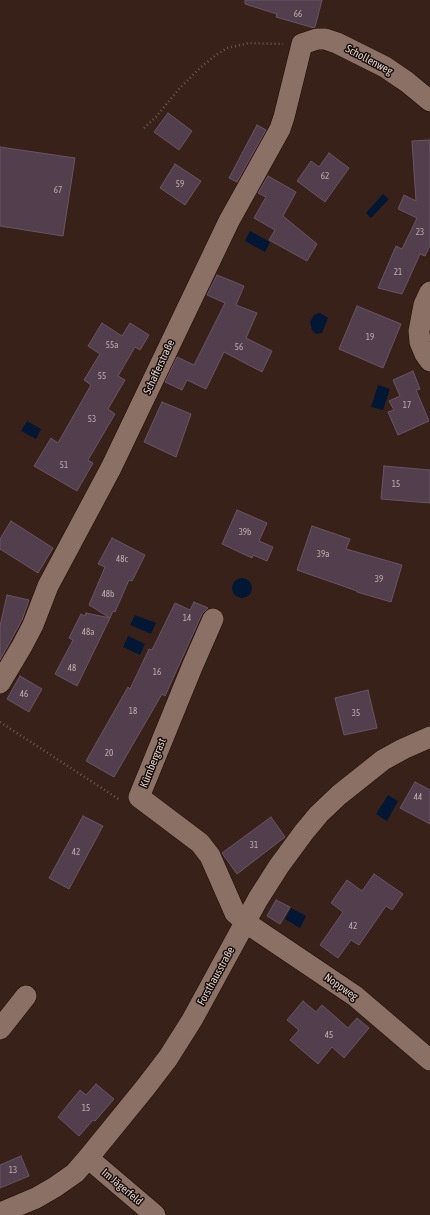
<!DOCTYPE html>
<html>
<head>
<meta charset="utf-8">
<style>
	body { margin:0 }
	canvas { display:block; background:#382118 }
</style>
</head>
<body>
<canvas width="430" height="1215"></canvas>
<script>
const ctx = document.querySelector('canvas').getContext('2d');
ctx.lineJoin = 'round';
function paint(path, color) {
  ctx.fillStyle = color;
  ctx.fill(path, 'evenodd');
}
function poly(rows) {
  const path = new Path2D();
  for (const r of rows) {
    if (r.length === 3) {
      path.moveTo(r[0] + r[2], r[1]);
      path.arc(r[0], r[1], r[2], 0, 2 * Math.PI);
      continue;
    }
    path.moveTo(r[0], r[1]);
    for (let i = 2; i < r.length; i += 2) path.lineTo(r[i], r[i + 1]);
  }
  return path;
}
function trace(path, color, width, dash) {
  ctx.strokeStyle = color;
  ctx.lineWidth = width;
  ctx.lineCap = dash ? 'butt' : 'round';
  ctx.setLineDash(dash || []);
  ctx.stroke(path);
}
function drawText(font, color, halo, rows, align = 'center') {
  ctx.font = font + ' "Asap Condensed",sans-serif';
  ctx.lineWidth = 3;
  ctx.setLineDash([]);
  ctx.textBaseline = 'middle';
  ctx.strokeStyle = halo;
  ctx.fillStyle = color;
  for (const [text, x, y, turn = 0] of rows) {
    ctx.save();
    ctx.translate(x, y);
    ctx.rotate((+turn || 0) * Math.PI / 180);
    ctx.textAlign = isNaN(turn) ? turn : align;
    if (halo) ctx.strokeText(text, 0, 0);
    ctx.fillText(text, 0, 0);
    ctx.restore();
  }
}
const water = poly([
	[383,194,389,199,371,218,366,213],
	[250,231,270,242,265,252,245,241],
	[320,313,328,318,322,333,316,334,312,330,310,322,314,315],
	[378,385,390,389,383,410,371,407],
	[27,421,41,429,36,439,21,431],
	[242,588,10],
	[135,615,156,623,151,634,130,625],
	[128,636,145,644,140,655,123,647],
	[388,795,398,801,387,821,376,814],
	[291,908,306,916,300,928,285,919]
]);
const building = poly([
	[245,0,322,0,315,27,314,28,276,17,277,14,245,4,245,0],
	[168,113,192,131,179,150,154,132,168,113],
	[257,125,266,130,237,182,229,178,257,125],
	[429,140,429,144,430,144,430,246,425,256,420,254,402,294,378,288,396,246,402,249,417,218,398,209,404,195,416,201,412,141,429,140],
	[0,147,75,158,63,236,0,226,0,147],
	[329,153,349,168,325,202,297,181,311,161,319,167,329,153],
	[175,164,201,181,185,205,160,188,175,164],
	[268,176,296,192,283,216,317,244,307,261,269,240,275,230,254,218,266,197,258,193,268,176],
	[217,275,244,286,236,305,257,313,246,338,272,351,262,372,224,352,206,389,187,380,182,390,165,382,177,357,194,365,225,303,207,295,217,275],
	[357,306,401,324,383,368,339,349,357,306],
	[102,323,122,336,130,323,149,335,140,350,135,347,118,376,125,380,108,409,115,414,88,460,93,463,77,491,34,466,51,438,58,443,91,385,84,380,100,354,88,346,102,323],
	[413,371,420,389,416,390,429,421,398,435,388,412,394,410,389,401,400,396,393,380,413,371],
	[162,402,191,414,176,457,144,442,162,402],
	[384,466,430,470,430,503,381,499,384,466],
	[237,510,267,523,259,541,273,547,267,561,253,555,252,558,222,544,237,510],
	[11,521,53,548,38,573,0,549,0,539,11,521],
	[312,526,350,539,346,549,402,565,391,602,357,592,357,591,297,570,312,526],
	[112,538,145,555,132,581,129,580,115,612,113,611,110,618,89,605,105,567,98,564,112,538],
	[7,595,29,600,22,620,0,660,0,626,7,595],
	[194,602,208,608,202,614,165,696,162,694,114,777,86,761,128,687,130,689,149,649,152,650,175,603,190,610,194,602],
	[86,613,110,618,77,686,55,674,73,640,69,638,81,614,85,616,86,613],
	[20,676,42,689,29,712,7,699,20,676],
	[368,690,377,728,344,735,335,698,368,690],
	[415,782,430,790,430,824,400,808,415,782],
	[83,816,103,826,69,889,49,878,83,816],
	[271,817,285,837,237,874,222,853,271,817],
	[374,874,403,894,392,910,386,906,359,945,351,940,338,958,320,945,343,912,331,903,347,880,362,891,374,874],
	[276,900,290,907,280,924,267,916,276,900],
	[303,1001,316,1012,322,1005,348,1028,357,1018,369,1028,344,1058,332,1047,318,1064,290,1040,299,1030,287,1020,303,1001],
	[96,1084,114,1099,95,1121,93,1120,79,1136,58,1117,80,1090,86,1095,96,1084],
	[21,1156,29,1176,0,1188,0,1165,21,1156]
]);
const path = poly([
	[144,128,155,118,180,88,201,67,216,55,227,48,249,43,283,44],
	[0,722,120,800]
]);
const minor = poly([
	[430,292,424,305,419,331,420,342,425,354,430,361],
	[213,619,192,667,139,797,200,843,210,856,235,913,245,922,355,996,430,1060],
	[0,683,22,646,33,625,48,586,111,468,229,221,280,129,284,117,302,44,317,39,325,39,337,43,385,67,407,82,430,101],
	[0,1029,26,996],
	[88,1158,155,1215],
	[0,1213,36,1198,55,1187,75,1173,88,1158,145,1088,168,1058,192,1020,258,899,279,866,304,832,319,814,339,795,383,760,403,749,430,737]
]);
const numberNames = [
	["66",298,14],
	["62",325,176],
	["59",180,184],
	["67",58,190],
	["23",420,232],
	["21",398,272],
	["19",370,337],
	["55a",112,345],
	["56",239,347],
	["55",102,376],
	["17",407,405],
	["53",92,419],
	["51",64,465],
	["15",396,484],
	["39b",245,532],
	["39a",323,554],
	["48c",122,559],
	["39",379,579],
	["48b",108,594],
	["14",187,618],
	["48a",88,632],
	["48",72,668],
	["16",157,672],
	["46",24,694],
	["18",133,711],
	["35",356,713],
	["20",109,753],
	["44",418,797],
	["31",254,845],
	["42",76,852],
	["42",353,926],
	["45",329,1035],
	["15",86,1108],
	["13",13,1170]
];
const streetNames = [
	["Schollenweg",369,60,28],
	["Schafferstraße",159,367,-65],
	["Kürnbergrast",153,763,-68],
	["Forsthausstraße",216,976,-61],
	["Noppweg",341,987,35],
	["Im Jägerfeld",122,1187,40]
];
paint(water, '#011734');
paint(building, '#533e4d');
trace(building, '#6a5464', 1);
trace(minor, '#1e0a04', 22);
trace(path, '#6d5850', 2.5, [1, 3]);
trace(minor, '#8b7065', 21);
drawText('9px', '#beacac', null, numberNames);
drawText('11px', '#e1d1cb', '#180e0a', streetNames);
</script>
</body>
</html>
